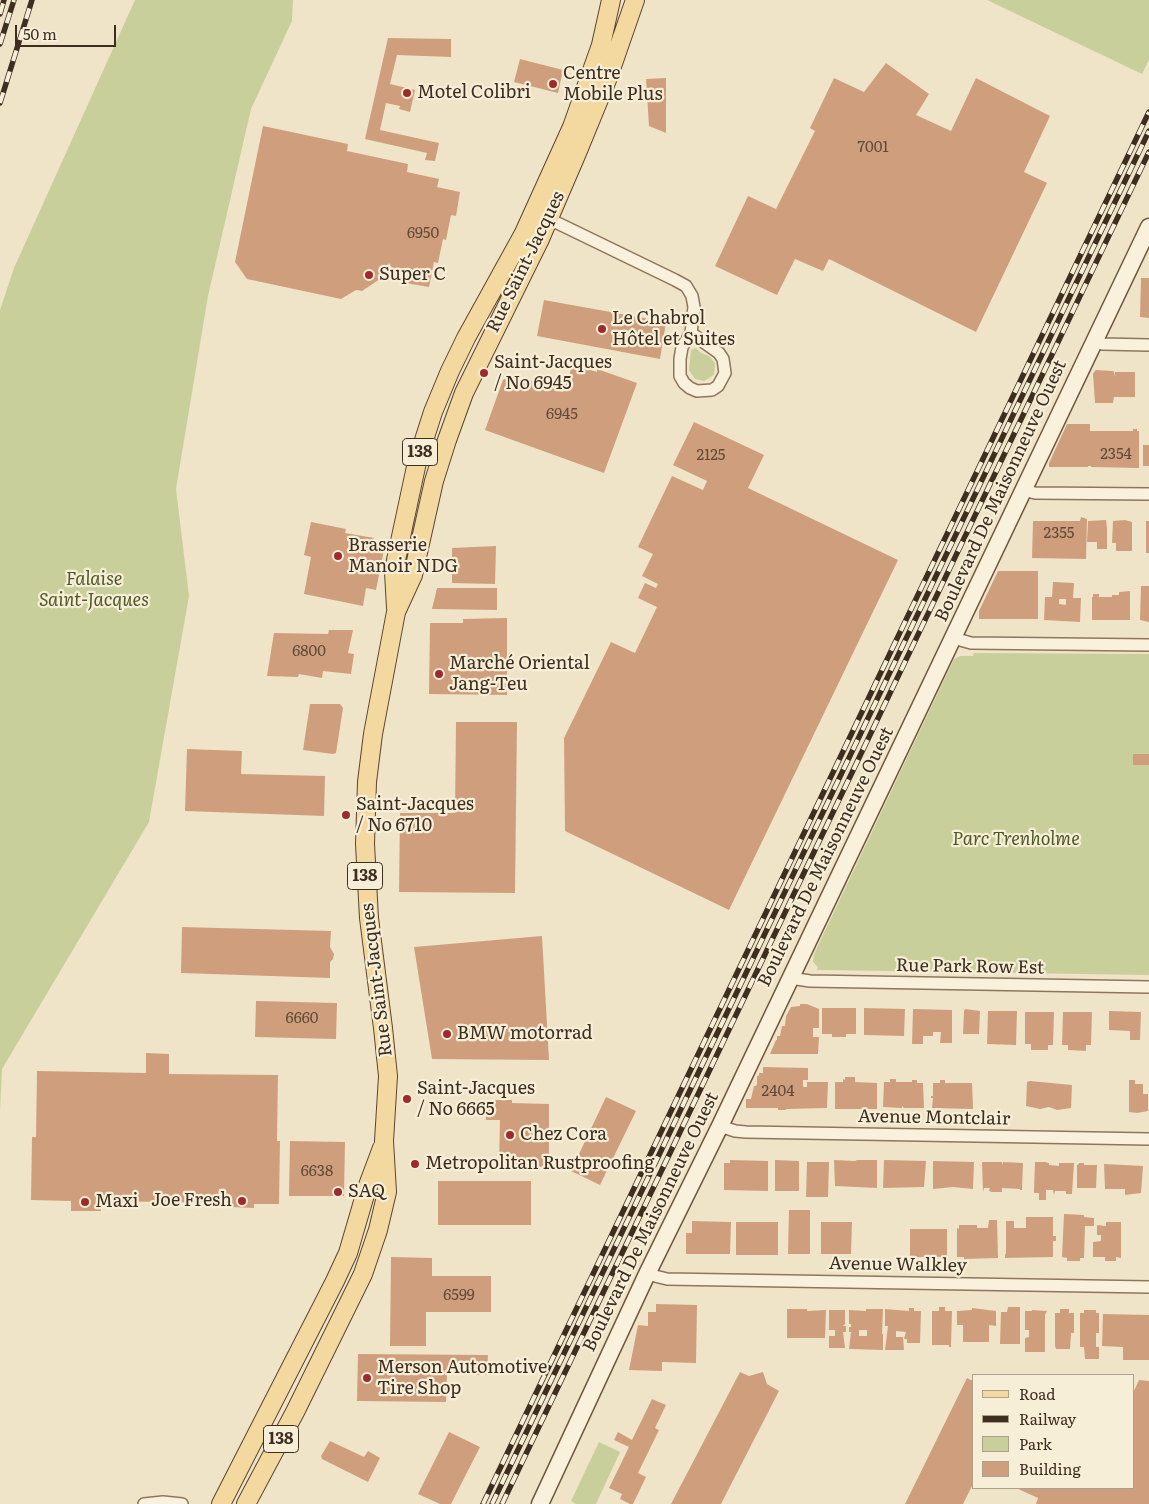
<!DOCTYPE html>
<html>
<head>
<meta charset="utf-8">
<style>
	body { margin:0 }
	#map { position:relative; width:1149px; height:1504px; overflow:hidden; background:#f0e4c8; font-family:Literata,serif }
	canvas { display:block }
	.legend { position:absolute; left:972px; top:1374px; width:162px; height:115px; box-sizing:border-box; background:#f7eed8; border:1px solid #ada18e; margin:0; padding:6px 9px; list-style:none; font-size:15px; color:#3d2e20 }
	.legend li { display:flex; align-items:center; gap:10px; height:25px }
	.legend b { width:25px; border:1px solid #ada18e }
	.scale { position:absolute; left:15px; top:25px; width:101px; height:22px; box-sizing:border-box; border:2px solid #3d2e20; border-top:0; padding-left:6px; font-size:15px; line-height:18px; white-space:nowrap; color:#3d2e20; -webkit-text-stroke:4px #f7eed8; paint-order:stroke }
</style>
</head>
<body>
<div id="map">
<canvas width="1149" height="1504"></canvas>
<ul class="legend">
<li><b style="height:6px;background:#f3d9a0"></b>Road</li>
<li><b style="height:6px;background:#3d2e20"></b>Railway</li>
<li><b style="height:14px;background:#c9cf9b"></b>Park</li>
<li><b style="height:14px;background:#cf9f7d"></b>Building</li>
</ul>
<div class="scale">50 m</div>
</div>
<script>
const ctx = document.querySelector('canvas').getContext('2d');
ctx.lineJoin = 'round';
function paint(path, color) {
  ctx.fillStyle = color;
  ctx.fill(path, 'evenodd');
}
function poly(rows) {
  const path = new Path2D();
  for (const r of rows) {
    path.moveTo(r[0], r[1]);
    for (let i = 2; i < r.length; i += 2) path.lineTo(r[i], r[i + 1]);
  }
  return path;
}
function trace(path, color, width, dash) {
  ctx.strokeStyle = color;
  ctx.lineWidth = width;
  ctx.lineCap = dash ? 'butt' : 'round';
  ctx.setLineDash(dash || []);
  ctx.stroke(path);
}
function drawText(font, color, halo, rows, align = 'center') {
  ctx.font = font + ' Literata,serif';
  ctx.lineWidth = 4.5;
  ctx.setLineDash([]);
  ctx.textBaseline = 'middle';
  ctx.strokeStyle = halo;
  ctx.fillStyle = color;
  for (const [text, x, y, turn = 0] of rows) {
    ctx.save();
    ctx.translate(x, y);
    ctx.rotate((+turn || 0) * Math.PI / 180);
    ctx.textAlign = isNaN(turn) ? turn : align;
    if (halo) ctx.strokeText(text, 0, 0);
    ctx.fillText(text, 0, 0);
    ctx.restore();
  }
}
const green = poly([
	[135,0,293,0,292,21,251,109,208,296,176,489,189,596,149,822,2,1069,0,1112,0,310,14,268],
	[987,0,1149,0,1149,60,1142,74],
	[696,348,701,353,709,356,715,363,714,374,711,377,704,381,695,379,689,370,691,350],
	[974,653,1149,654,1149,975,822,970,817,970,818,967,813,962,814,954,954,659,960,656,973,656],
	[599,1442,620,1452,596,1504,576,1504,571,1501]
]);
const building = poly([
	[388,38,451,39,451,57,397,55,390,84,415,90,410,112,399,109,400,106,386,103,380,130,439,143,435,161,425,160,427,153,365,139],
	[520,59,563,70,558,93,514,82],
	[886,63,929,94,916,115,951,131,976,78,1050,116,1024,172,1047,183,976,332,829,259,823,271,795,259,777,295,715,266,748,196,776,209,815,131,810,128,834,78,864,92],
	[666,78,666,133,649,126,646,79],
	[263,126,348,144,347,151,408,164,407,172,439,179,437,187,460,192,456,216,451,215,446,240,443,239,438,263,434,262,429,287,394,281,396,274,389,263,386,275,362,291,356,290,341,299,247,279,235,262],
	[1141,278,1149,278,1149,318,1140,317],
	[544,300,666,322,660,359,537,336],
	[573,364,597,372,597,369,637,383,604,473,485,430,503,380,506,378,524,384,527,379,563,392],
	[1096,370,1113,371,1114,372,1114,377,1115,372,1135,372,1135,397,1114,397,1113,403,1095,403,1093,374,1094,372],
	[694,422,764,455,748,488,898,560,729,910,565,831,564,738,611,642,635,653,657,607,638,598,645,583,656,588,658,584,642,576,653,554,638,547,672,476,703,490,707,481,673,465],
	[1067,424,1090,424,1090,431,1133,431,1133,429,1137,429,1137,431,1139,431,1139,468,1091,467,1091,466,1088,466,1088,467,1049,467,1049,463],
	[1143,445,1149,445,1149,466,1143,466],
	[1081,517,1087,519,1086,559,1032,558,1033,521,1080,521],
	[1106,520,1107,528,1107,549,1097,549,1097,542,1087,542,1088,521],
	[1125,520,1132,522,1132,551,1116,551,1116,543,1112,543,1113,521],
	[1146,521,1149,521,1149,553,1146,553],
	[311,522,346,529,345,533,374,538,372,548,384,550,376,590,366,588,363,606,304,594,311,557,304,555],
	[496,546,495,584,452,583,452,548],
	[998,571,1038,571,1038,619,979,619,979,611],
	[1053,582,1074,583,1073,598,1081,598,1080,622,1044,620,1045,597,1052,597],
	[1059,599,1066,599,1066,605,1059,604],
	[1141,586,1149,586,1149,622,1140,620],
	[437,588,497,588,497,610,432,609],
	[1130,591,1130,620,1092,620,1092,597,1093,597,1093,594,1099,594,1099,597,1112,597,1112,595,1119,595,1119,592],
	[507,618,507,695,429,694,430,623,463,623,463,619],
	[329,630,353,630,348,653,354,654,351,674,323,671,322,678,299,674,298,677,267,676,274,633,328,634],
	[310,704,340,704,343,708,336,753,333,754,303,750],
	[456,722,517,722,515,893,399,892,400,813,455,813],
	[187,749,242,751,241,774,325,776,324,816,185,811],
	[1133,754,1149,754,1149,765,1133,765],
	[182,927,331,931,330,947,334,954,333,959,330,962,330,978,181,973],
	[542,936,549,1060,432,1059,414,947],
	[256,1001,337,1003,336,1039,255,1037],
	[800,1004,807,1004,819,1009,819,1028,813,1028,813,1037,819,1037,818,1054,770,1054,776,1040,777,1040,777,1036,780,1036,782,1026,785,1026,786,1016,791,1007,800,1006],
	[822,1008,856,1008,856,1034,846,1034,846,1037,832,1037,832,1034,822,1034],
	[864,1008,905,1009,904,1036,864,1035],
	[913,1009,952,1010,952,1043,940,1043,941,1032,933,1032,933,1036,923,1036,923,1044,912,1044],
	[965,1009,980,1011,979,1034,963,1034,964,1011],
	[988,1011,1017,1011,1016,1045,987,1044],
	[1109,1011,1141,1012,1140,1040,1130,1040,1130,1031,1109,1030],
	[1025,1012,1054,1012,1053,1045,1048,1045,1048,1050,1031,1050,1031,1044,1025,1044],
	[1063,1012,1092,1012,1091,1045,1086,1045,1086,1051,1068,1050,1068,1045,1062,1045],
	[146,1053,169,1054,169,1074,278,1075,277,1141,280,1141,279,1204,254,1204,254,1208,230,1207,230,1203,101,1201,101,1211,71,1211,71,1201,31,1200,32,1137,36,1137,37,1071,146,1073],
	[763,1067,808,1068,808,1080,803,1080,803,1087,807,1087,807,1082,828,1082,827,1108,786,1109,786,1110,778,1110,778,1108,746,1108,746,1099,751,1099,754,1086,756,1086,757,1084,757,1076,759,1076,759,1073,763,1073],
	[845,1077,855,1077,855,1082,877,1083,877,1109,835,1109,835,1082,843,1082,843,1079,845,1080],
	[890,1079,896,1079,896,1082,912,1082,912,1080,917,1080,917,1083,923,1083,924,1108,904,1108,902,1106,902,1108,883,1107,884,1082,890,1082],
	[940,1080,945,1080,945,1083,972,1083,973,1109,932,1108,933,1098,931,1098,931,1096,933,1096,933,1083,940,1083],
	[1129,1080,1135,1080,1135,1084,1143,1084,1143,1094,1148,1094,1148,1111,1137,1113,1129,1112],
	[1030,1081,1072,1085,1071,1108,1057,1110,1049,1107,1040,1109,1026,1106,1027,1082],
	[606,1097,636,1111,600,1185,571,1171],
	[486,1100,512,1100,512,1103,549,1104,549,1167,499,1166,500,1120,486,1120],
	[290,1141,345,1142,344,1196,289,1196],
	[730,1160,768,1161,768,1191,724,1190,724,1163,730,1163],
	[775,1160,799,1161,799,1191,775,1191],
	[834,1160,855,1161,857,1160,877,1160,877,1188,835,1186],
	[884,1160,926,1161,924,1187,883,1188],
	[933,1161,974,1162,973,1189,953,1187,933,1189],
	[807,1162,829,1162,828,1197,806,1197],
	[982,1162,1002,1162,1003,1165,1003,1162,1023,1163,1022,1190,1020,1190,1020,1189,1002,1188,1002,1192,992,1192,989,1191,990,1188,984,1188,983,1192],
	[1035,1162,1045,1162,1049,1163,1049,1165,1059,1166,1059,1163,1074,1163,1072,1194,1066,1194,1066,1191,1055,1191,1054,1195,1053,1190,1046,1190,1046,1200,1039,1200,1039,1193,1034,1193,1034,1190],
	[1079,1163,1084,1163,1084,1165,1097,1165,1096,1188,1077,1188,1077,1165,1079,1164],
	[1104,1164,1143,1166,1141,1193,1125,1195,1125,1189,1105,1189],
	[438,1181,531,1181,531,1225,438,1225],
	[789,1210,810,1210,810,1254,788,1254],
	[1064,1214,1084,1215,1084,1217,1094,1218,1094,1226,1085,1226,1084,1258,1080,1258,1080,1261,1067,1261,1067,1258,1062,1257],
	[1026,1217,1053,1217,1053,1236,1056,1236,1056,1241,1053,1241,1053,1257,1005,1258,1005,1254,1006,1254,1006,1221,1014,1221,1014,1228,1026,1228],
	[989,1220,997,1220,998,1258,964,1259,964,1257,957,1257,957,1228,959,1229,959,1225,977,1225,977,1228,988,1228],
	[692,1221,731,1222,730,1254,686,1254,686,1233,692,1233],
	[736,1222,778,1222,778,1255,736,1255],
	[821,1222,852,1222,851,1254,821,1254],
	[1106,1222,1121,1222,1121,1258,1116,1257,1116,1261,1105,1261,1105,1257,1093,1257,1093,1242,1101,1241,1101,1235,1097,1235,1097,1225,1106,1226],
	[910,1229,947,1229,947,1257,910,1257],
	[391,1257,432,1258,432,1276,491,1276,491,1312,426,1312,426,1346,390,1346],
	[656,1304,697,1305,696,1363,662,1362,662,1371,629,1370,638,1325,648,1326,648,1312,656,1312],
	[939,1307,945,1307,945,1311,952,1311,951,1347,949,1347,949,1345,932,1345,932,1311,939,1311],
	[1008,1307,1020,1307,1020,1344,1000,1344,1001,1312,1007,1312],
	[909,1308,914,1308,914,1311,921,1311,920,1343,907,1343,907,1339,904,1339,906,1332,896,1331,896,1337,903,1337,904,1350,885,1350,888,1326,885,1326,885,1309,909,1311],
	[972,1308,996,1311,996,1326,989,1325,989,1342,963,1342,963,1325,957,1325,957,1311,972,1310],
	[787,1309,807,1309,807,1311,826,1310,825,1338,787,1338],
	[866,1309,883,1309,882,1334,883,1334,883,1350,849,1349,851,1332,849,1332,849,1327,851,1327,851,1324,849,1324,849,1310,866,1311],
	[859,1330,867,1330,867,1336,859,1336],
	[1060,1309,1069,1309,1069,1313,1074,1313,1074,1333,1071,1333,1070,1349,1056,1349,1055,1346,1055,1313,1060,1313],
	[829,1310,845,1310,845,1324,843,1326,846,1326,846,1332,843,1332,845,1348,829,1348,829,1336,835,1336,835,1330,829,1330],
	[1032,1310,1047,1311,1045,1315,1045,1352,1025,1352,1025,1338,1029,1337,1029,1330,1025,1330,1025,1311,1032,1311],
	[1084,1310,1096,1310,1096,1313,1099,1313,1099,1333,1096,1333,1096,1347,1099,1347,1099,1359,1085,1359,1084,1347,1080,1347,1080,1313,1084,1313],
	[1103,1314,1149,1315,1149,1360,1123,1360,1123,1347,1102,1346],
	[358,1354,488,1355,487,1375,447,1375,446,1402,357,1401],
	[740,1372,749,1376,763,1372,767,1384,779,1391,721,1504,671,1504],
	[967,1378,973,1381,973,1484,963,1504,905,1504],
	[1139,1380,1149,1381,1149,1504,1036,1504,1038,1498,1016,1488,1133,1488,1133,1393],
	[652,1399,666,1405,655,1428,659,1430,638,1473,646,1477,633,1504,630,1504,620,1499,622,1494,609,1488,629,1447,614,1440,618,1432,632,1440],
	[449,1432,480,1447,451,1504,440,1504,418,1494],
	[330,1441,364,1457,368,1451,380,1458,368,1482,322,1459,321,1456]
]);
const street = poly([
	[543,216,675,280,686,286,692,296,694,307,691,333,682,347,680,359,680,376,684,383,690,388,697,391,712,390,718,386,725,373,723,359,719,353,691,333],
	[1094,342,1102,344,1149,345],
	[1023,490,1035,493,1149,494],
	[953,638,971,643,1149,645],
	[790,978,810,981,1149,987],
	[720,1126,735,1131,746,1132,1149,1139],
	[647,1274,667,1279,1149,1287],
	[144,1504,163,1502,182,1504]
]);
const secondary = poly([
	[540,1504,647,1274,720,1126,1149,227]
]);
const primary = poly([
	[396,608,394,572,396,560,417,462,433,412,450,371,466,338,524,233,572,127,601,45,611,0],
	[221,1504,335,1281,348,1253,367,1188,382,1148],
	[246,1504,295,1412,363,1274,378,1230,387,1192,384,1141,388,1076,383,1028,369,918,365,844,367,782,373,734,396,612,413,575,434,481,447,440,464,393,540,239,577,153,609,75,635,0]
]);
const rail = poly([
	[0,14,4,0],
	[0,44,14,0],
	[0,103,32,0],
	[483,1504,1149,112],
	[492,1504,1149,131],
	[502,1504,1149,152]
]);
const markers = [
	[553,84,5,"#9e2a2b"],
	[407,93,5,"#9e2a2b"],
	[369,275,5,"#9e2a2b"],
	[602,329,5,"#9e2a2b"],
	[484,373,5,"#9e2a2b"],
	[338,556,5,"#9e2a2b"],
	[439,674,5,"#9e2a2b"],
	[346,815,5,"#9e2a2b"],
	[447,1034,5,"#9e2a2b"],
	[407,1099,5,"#9e2a2b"],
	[510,1135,5,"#9e2a2b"],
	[415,1164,5,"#9e2a2b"],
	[338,1192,5,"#9e2a2b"],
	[242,1201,5,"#9e2a2b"],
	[85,1202,5,"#9e2a2b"],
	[367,1378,5,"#9e2a2b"]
];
const numberNames = [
	["7001",873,148],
	["6950",423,234],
	["6945",562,415],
	["2354",1116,455],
	["2125",711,456],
	["2355",1059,534],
	["6800",309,652],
	["6660",302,1019],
	["2404",778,1092],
	["6638",317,1172],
	["6599",459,1296]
];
const shields = [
	[420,452,35],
	[365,876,35],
	[281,1439,35]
];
const shieldNames = [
	["138",420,452],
	["138",365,876],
	["138",281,1439]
];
const poiNames = [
	["Centre",563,74],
	["Mobile Plus",563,95],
	["Motel Colibri",417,93],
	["Super C",379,275],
	["Le Chabrol",612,319],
	["Hôtel et Suites",612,340],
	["Saint-Jacques",494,363],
	["/ No 6945",494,384],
	["Brasserie",348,546],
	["Manoir NDG",348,567],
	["Marché Oriental",449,664],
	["Jang-Teu",449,685],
	["Saint-Jacques",356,805],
	["/ No 6710",356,826],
	["BMW motorrad",457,1034],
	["Saint-Jacques",417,1089],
	["/ No 6665",417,1110],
	["Chez Cora",520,1135],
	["Metropolitan Rustproofing",425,1164],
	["SAQ",348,1192],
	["Joe Fresh",232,1201,"right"],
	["Maxi",95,1202],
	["Merson Automotive",377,1368],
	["Tire Shop",377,1389]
];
const streetNames = [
	["Rue Saint-Jacques",526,262,-64],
	["Boulevard De Maisonneuve Ouest",1001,491,-65],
	["Boulevard De Maisonneuve Ouest",826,857,-64],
	["Rue Park Row Est",970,967,1],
	["Rue Saint-Jacques",377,980,-97],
	["Avenue Montclair",934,1118,1],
	["Boulevard De Maisonneuve Ouest",651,1222,-64],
	["Avenue Walkley",898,1265,1]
];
const parkNames = [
	["Falaise",94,580],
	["Saint-Jacques",94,601],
	["Parc Trenholme",1016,840]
];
paint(green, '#c9cf9b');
paint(building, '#cf9f7d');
trace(street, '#8d765c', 14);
trace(secondary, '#6f573f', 19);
trace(primary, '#5b4430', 20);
trace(street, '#faf1dc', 11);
trace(secondary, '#faf1dc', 16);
trace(primary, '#f3d9a0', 18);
trace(rail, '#3d2e20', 5.5);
trace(rail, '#f7eed8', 4, [11]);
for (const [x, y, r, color] of markers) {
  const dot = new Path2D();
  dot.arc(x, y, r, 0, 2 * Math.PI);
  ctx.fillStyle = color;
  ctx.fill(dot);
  trace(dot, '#f7eed8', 2);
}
drawText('15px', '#624a37', null, numberNames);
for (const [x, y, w] of shields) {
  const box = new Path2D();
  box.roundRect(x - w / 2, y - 13.5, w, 27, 4);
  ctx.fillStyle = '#f7eed8';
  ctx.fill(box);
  trace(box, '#3d2e20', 1);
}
drawText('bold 16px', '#3d2e20', null, shieldNames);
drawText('18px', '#3d2e20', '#f7eed8', poiNames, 'left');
drawText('18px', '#3d2e20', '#f7eed8', streetNames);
drawText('italic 18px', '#4d5a26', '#f7eed8', parkNames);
</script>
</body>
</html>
